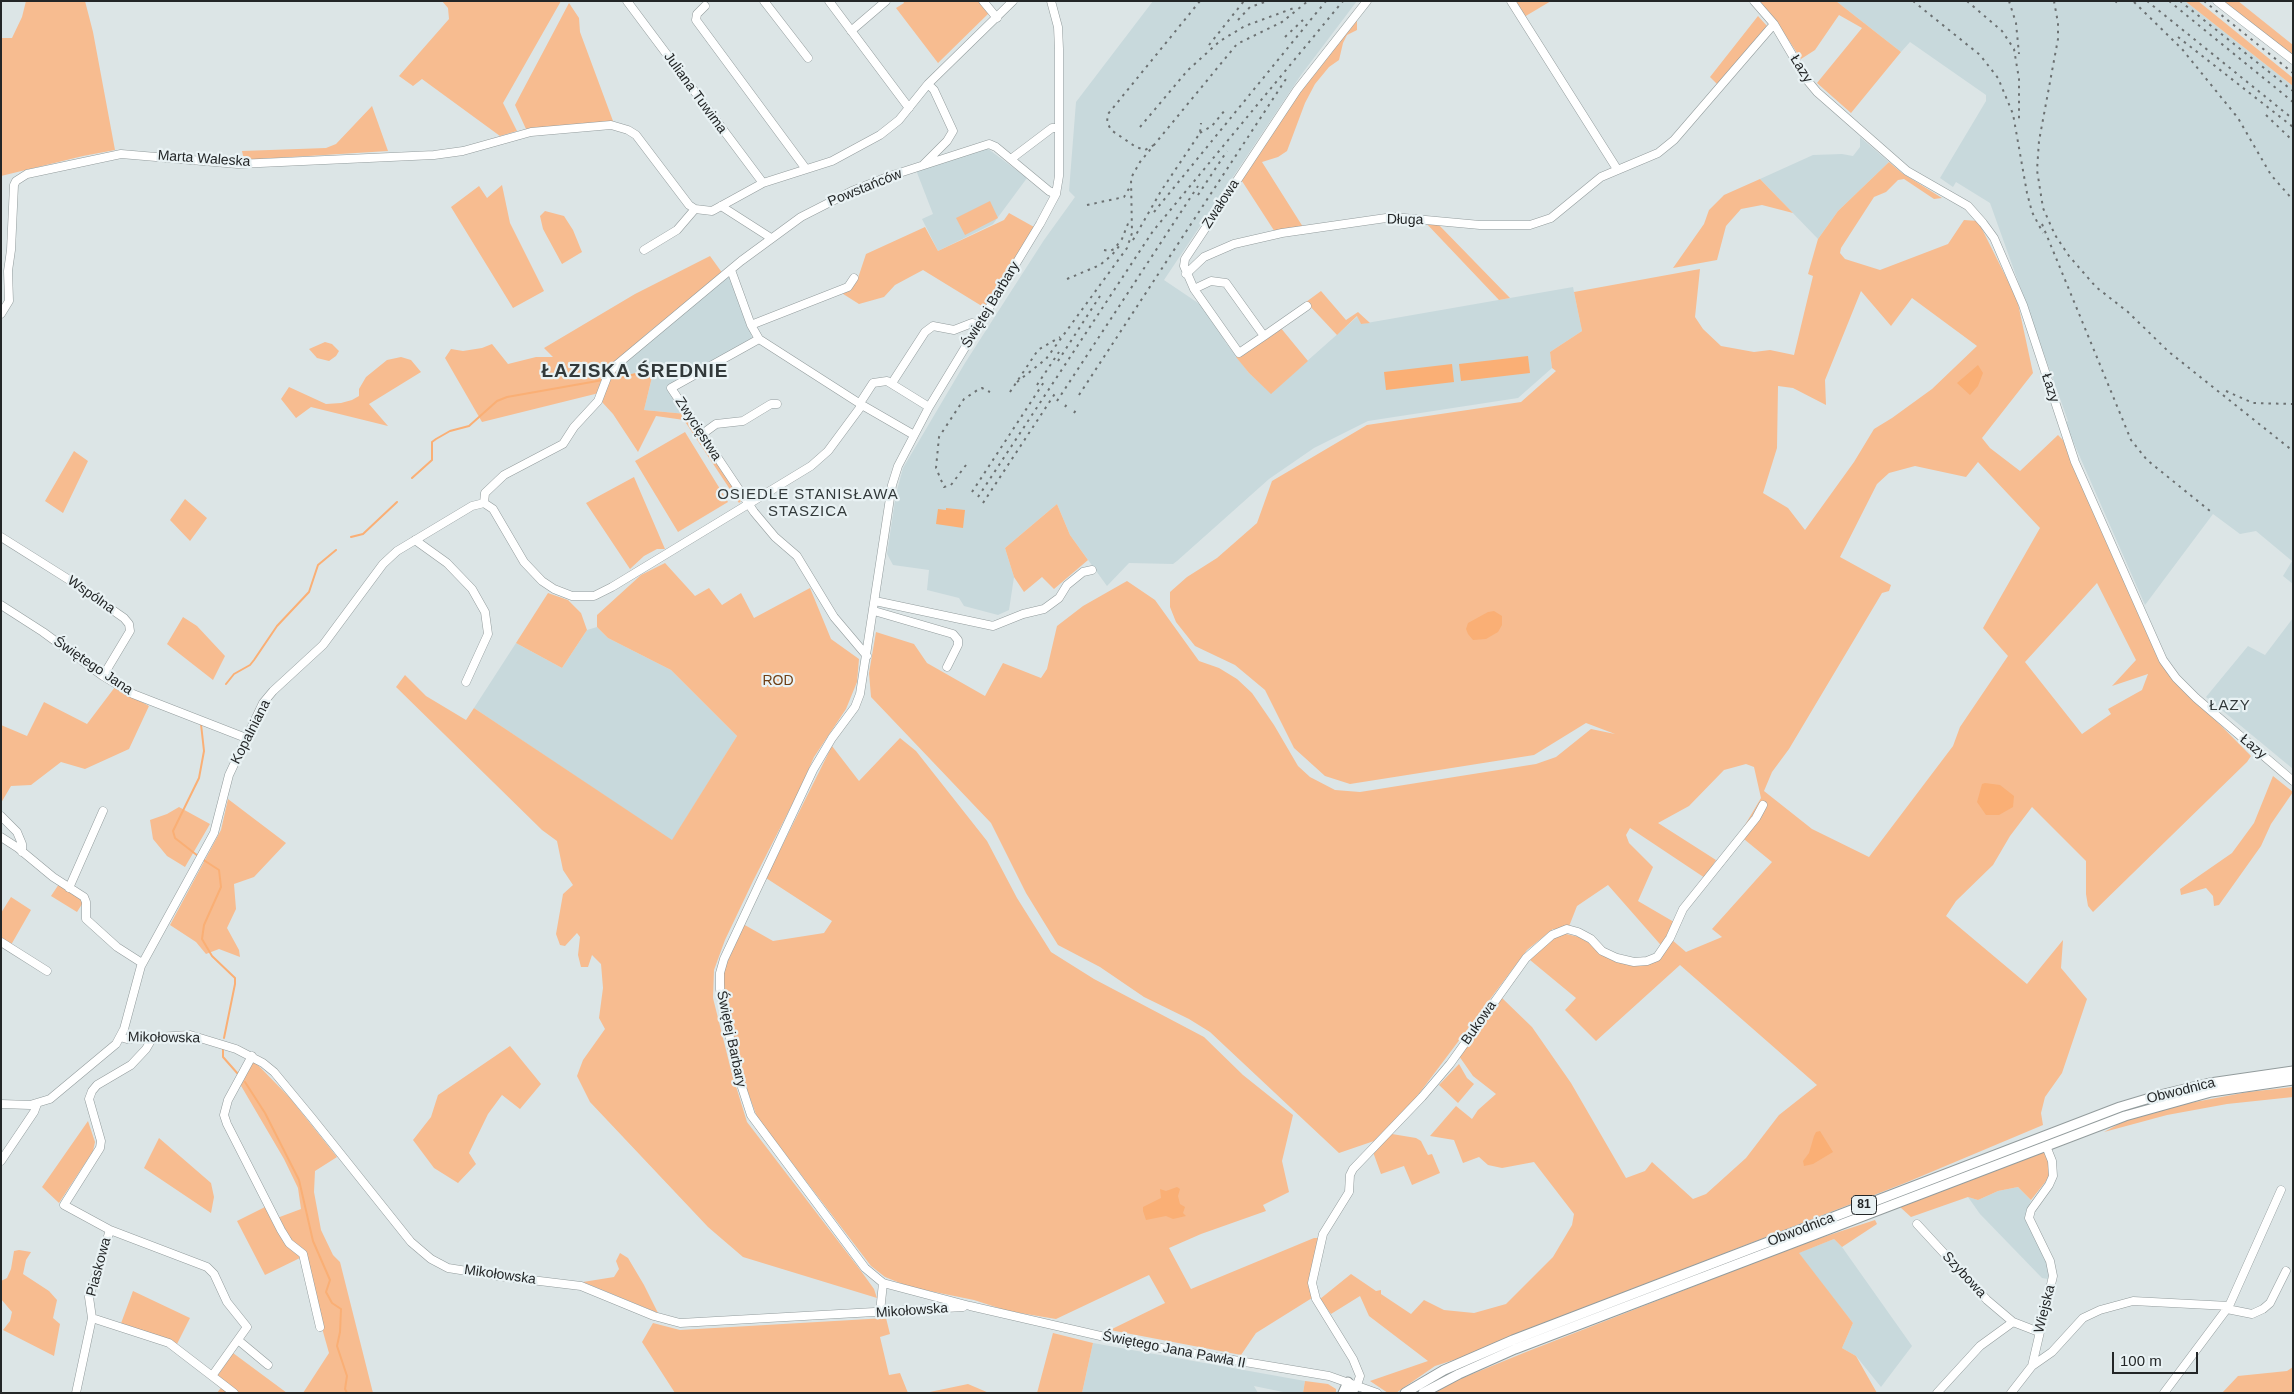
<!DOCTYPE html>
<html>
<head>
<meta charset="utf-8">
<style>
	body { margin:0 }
	#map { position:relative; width:2294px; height:1394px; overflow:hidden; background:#dce5e6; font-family:Helvetica,sans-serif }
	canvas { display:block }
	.frame { position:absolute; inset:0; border:2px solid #232627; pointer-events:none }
	.scale { position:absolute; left:2112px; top:1352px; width:86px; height:22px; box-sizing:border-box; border:2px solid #232627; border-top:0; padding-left:6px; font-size:15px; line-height:18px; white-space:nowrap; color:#232627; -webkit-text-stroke:4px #e9f2f4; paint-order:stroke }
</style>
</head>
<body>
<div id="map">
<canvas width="2294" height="1394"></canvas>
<div class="frame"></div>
<div class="scale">100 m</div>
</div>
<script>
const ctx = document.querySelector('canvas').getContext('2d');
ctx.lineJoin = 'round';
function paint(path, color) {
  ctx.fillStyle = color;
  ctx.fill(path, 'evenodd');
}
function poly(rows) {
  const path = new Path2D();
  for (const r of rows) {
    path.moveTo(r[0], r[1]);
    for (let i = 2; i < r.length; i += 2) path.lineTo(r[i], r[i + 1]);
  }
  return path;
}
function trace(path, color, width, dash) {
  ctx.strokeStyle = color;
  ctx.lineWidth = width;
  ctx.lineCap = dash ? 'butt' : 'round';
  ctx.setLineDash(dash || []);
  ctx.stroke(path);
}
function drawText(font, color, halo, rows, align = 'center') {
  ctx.font = font + ' Helvetica,sans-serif';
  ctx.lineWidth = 4.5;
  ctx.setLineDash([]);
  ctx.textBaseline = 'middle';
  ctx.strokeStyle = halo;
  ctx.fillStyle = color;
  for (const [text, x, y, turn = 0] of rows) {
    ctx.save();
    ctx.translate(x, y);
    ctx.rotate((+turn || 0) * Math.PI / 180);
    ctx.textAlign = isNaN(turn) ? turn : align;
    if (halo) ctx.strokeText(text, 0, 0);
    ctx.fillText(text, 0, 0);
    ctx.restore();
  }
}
const built = poly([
	[1153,1,1357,1,1301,75,1164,280,1207,309,1226,343,1249,373,1271,393,1358,316,1361,324,1573,287,1582,331,1550,352,1552,368,1518,398,1368,421,1314,448,1269,479,1177,561,1173,564,1129,563,1107,586,1070,535,1057,504,1005,548,1014,577,1009,610,998,615,964,606,959,598,927,590,929,570,893,565,887,554,896,494,903,468,965,363,1044,240,1075,197,1069,191,1076,102],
	[1836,1,2185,1,2293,86,2293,584,2283,576,2292,561,2256,531,2240,534,2213,514,2145,605,2065,423,2068,421,1990,203,1956,182,1953,187,1940,178,1986,101,1986,95,1910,42,1901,52],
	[1860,137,1889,162,1838,211,1818,239,1760,179,1813,155,1842,154,1853,156,1860,147],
	[987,148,1027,178,993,224,938,251,922,219,933,214,916,170],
	[730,276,750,326,752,339,716,362,668,385,686,414,644,410,652,377,650,368,643,368,637,373,622,376,616,369,722,278],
	[2293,618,2293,769,2206,697,2248,646,2265,655],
	[597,627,608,638,671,670,737,736,672,841,474,708,516,643,562,668,587,630],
	[2018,1187,2031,1200,2027,1211,2027,1222,2049,1266,2048,1279,2042,1278,1980,1214,1968,1197,1978,1200,1998,1191],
	[1834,1239,1842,1247,1912,1346,1881,1387,1856,1356,1842,1348,1853,1323,1798,1253],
	[1093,1343,1305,1381,1303,1393,1288,1393,1254,1386,1258,1393,1082,1393]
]);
const green = poly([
	[26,1,85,1,93,32,115,150,83,156,1,176,1,38,12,38,22,17],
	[442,1,561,1,503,103,517,131,500,136,422,79,413,86,399,76,449,19,448,8],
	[903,1,980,1,989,13,938,63,896,8,904,3],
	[1514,1,1551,1,1524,17],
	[1759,1,1836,1,1901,52,1851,113,1817,83,1862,28,1839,15,1815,50,1801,59,1776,21],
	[2185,1,2198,1,2293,78,2293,86],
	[2221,1,2238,1,2293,45,2293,55],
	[569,3,579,18,580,32,613,121,526,129,515,105],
	[1758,16,1767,26,1718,85,1710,77],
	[1357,18,1357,30,1347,35,1343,43,1339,60,1329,67,1315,84,1305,103,1287,151,1278,157,1262,162,1303,227,1275,232,1240,178,1301,90],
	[372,106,388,151,244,160,242,151,326,148,336,144],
	[1889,162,1902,173,1942,198,1934,199,1904,179,1898,180,1886,192,1874,197,1841,248,1840,253,1845,259,1880,270,1948,244,1964,220,1978,221,2017,299,2033,373,1982,438,1990,448,2020,471,2058,435,2063,440,2111,553,2164,668,2251,756,2247,762,2093,912,2088,906,2086,894,2086,861,2032,807,2010,836,1993,865,1956,901,1946,916,2027,984,2063,940,2061,968,2087,999,2062,1073,2045,1097,2041,1113,2043,1125,1905,1183,1507,1338,1463,1357,1435,1366,1396,1393,1388,1393,1370,1381,1428,1361,1369,1316,1360,1296,1331,1314,1320,1299,1351,1274,1376,1291,1381,1290,1381,1294,1411,1314,1424,1300,1444,1310,1474,1313,1506,1304,1553,1257,1572,1225,1574,1214,1534,1162,1502,1168,1488,1165,1479,1157,1463,1163,1454,1140,1430,1136,1456,1106,1472,1119,1478,1110,1496,1094,1473,1076,1459,1056,1502,998,1532,1027,1571,1083,1626,1178,1645,1171,1652,1162,1693,1199,1706,1194,1746,1158,1779,1115,1817,1085,1680,965,1596,1041,1565,1010,1576,998,1530,960,1553,938,1565,933,1553,929,1527,950,1415,1099,1374,1141,1339,1153,1210,1032,1189,1019,1144,997,1100,967,1058,945,1026,893,991,823,871,697,869,673,876,632,914,644,927,663,985,696,1003,663,1041,678,1047,669,1057,626,1083,606,1127,581,1155,600,1199,661,1219,668,1237,679,1252,693,1274,725,1298,766,1310,777,1335,790,1360,792,1536,764,1556,757,1591,729,1615,734,1586,723,1534,755,1350,784,1325,776,1294,748,1265,690,1235,665,1195,646,1176,622,1170,607,1170,592,1187,577,1217,558,1257,523,1272,481,1367,425,1521,402,1556,371,1552,368,1550,352,1582,331,1574,292,1700,269,1695,317,1703,329,1721,346,1754,352,1770,350,1794,355,1813,276,1808,274,1818,239,1838,211],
	[1861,291,1891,326,1912,298,1977,346,1932,389,1892,418,1874,429,1854,462,1805,530,1788,508,1763,493,1777,448,1778,386,1793,388,1826,405,1825,380],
	[1978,462,2040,528,1983,628,2008,656,1960,727,1953,746,1869,857,1812,829,1764,791,1772,772,1789,749,1882,593,1889,591,1891,585,1840,557,1877,484,1889,473,1915,466,1966,477],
	[2097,583,2136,660,2112,686,2148,674,2142,690,2108,709,2111,714,2082,734,2025,662],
	[1746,764,1754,767,1761,798,1739,835,1772,862,1712,929,1722,937,1686,952,1671,939,1674,922,1638,901,1653,867,1629,843,1626,835,1630,828,1705,878,1716,860,1658,823,1689,806,1724,770],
	[1608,885,1666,951,1656,961,1625,964,1579,937,1566,934,1577,906],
	[1760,179,1793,213,1762,205,1741,209,1726,226,1717,260,1673,268,1704,224,1709,210,1724,195],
	[502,185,510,223,544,291,513,308,451,207,479,186,487,198],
	[990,201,998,218,965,235,956,218],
	[545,211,564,216,573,230,582,252,562,264,543,229,540,216],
	[1009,213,1034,227,985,308,923,270,895,285,884,297,859,304,840,292,850,289,858,278,866,254,925,227,938,251,1004,220],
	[1424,221,1437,223,1510,298,1499,300],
	[710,256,723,274,650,331,602,374,599,393,482,422,445,358,451,349,463,351,482,348,492,344,508,364,536,357,553,357,544,348,635,294],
	[1321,291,1346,320,1358,312,1370,323,1361,324,1357,316,1337,335,1306,302],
	[1280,327,1308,361,1271,394,1249,373,1236,357],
	[325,342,332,344,339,351,336,356,329,361,317,358,309,349],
	[401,357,411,360,421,372,369,404,388,426,311,407,296,418,281,399,289,387,326,404,341,403,352,400,359,396,359,389,366,377,387,360],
	[654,365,659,373,652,377,644,410,686,414,742,500,739,503,684,420,656,416,638,452,613,414,602,402,611,375,616,369,622,376,637,373,643,368],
	[685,432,728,502,678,532,635,461],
	[74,451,88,461,63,513,45,501],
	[634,477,665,549,657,549,644,556,630,569,586,503],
	[185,499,207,518,190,541,170,520],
	[1057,504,1070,535,1088,560,1054,589,1042,577,1024,592,1014,577,1005,548],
	[665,563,695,596,709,588,722,605,741,593,754,618,810,588,831,639,859,659,857,682,846,709,814,757,800,789,753,881,725,940,714,970,713,998,731,1070,747,1122,861,1271,874,1289,877,1298,743,1257,708,1227,590,1102,577,1076,583,1060,605,1029,599,1018,603,988,601,964,592,955,588,967,581,967,578,955,580,937,577,933,565,946,560,945,556,934,563,894,573,885,563,870,557,841,542,830,396,687,405,675,426,696,466,720,474,708,672,840,737,736,671,670,608,638,597,627,597,615,641,575],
	[548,593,568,600,581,613,587,630,562,668,516,643],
	[183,617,197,626,225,656,213,680,167,644],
	[115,687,149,706,129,749,85,769,61,762,31,785,11,786,1,803,1,725,27,736,44,702,87,724],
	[900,738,916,751,987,841,1017,898,1051,952,1094,979,1204,1037,1243,1075,1293,1115,1282,1161,1289,1192,1263,1205,1266,1211,1201,1234,1169,1248,1191,1289,1314,1238,1319,1238,1312,1298,1256,1333,1241,1355,1110,1330,1165,1303,1149,1275,1056,1319,1008,1311,974,1300,910,1287,885,1277,871,1266,757,1117,739,1068,725,996,723,970,743,924,773,941,824,933,832,921,766,878,832,746,859,781],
	[2273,776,2293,792,2271,824,2261,846,2219,905,2214,906,2213,896,2206,888,2181,895,2180,889,2232,853,2254,823],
	[228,799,286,843,254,877,234,884,236,909,227,928,239,950,240,957,219,949,206,954,196,942,170,925,221,830],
	[179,807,210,824,185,867,167,856,153,839,150,820,167,814],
	[59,884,84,901,77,912,51,896],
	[11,897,31,910,11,945,1,939,1,913],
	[510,1046,541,1084,520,1109,502,1095,488,1114,469,1153,476,1164,458,1183,434,1168,413,1140,431,1117,438,1095],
	[253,1060,290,1098,337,1157,315,1171,314,1192,321,1230,333,1255,340,1262,373,1393,303,1393,329,1353,302,1257,265,1275,237,1221,265,1207,277,1218,301,1209,298,1188,284,1159,240,1084],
	[1459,1064,1467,1078,1474,1084,1458,1103,1439,1085],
	[2293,1087,2293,1097,2227,1104,2167,1115,2104,1132,2128,1119,2179,1105,2248,1092],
	[88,1121,95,1142,93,1151,59,1203,42,1187],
	[1392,1134,1416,1138,1421,1141,1428,1155,1432,1154,1440,1173,1412,1185,1404,1166,1381,1174,1373,1152],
	[159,1138,211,1183,214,1197,211,1213,144,1168],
	[2044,1150,2049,1162,2050,1176,2031,1200,2018,1187,1998,1191,1978,1200,1968,1197,1911,1217,1900,1207],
	[1875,1220,1877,1224,1842,1247,1834,1239,1799,1253,1853,1323,1842,1348,1856,1356,1877,1393,1433,1393,1455,1381,1526,1352,1799,1245],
	[19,1250,31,1252,26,1260,23,1274,49,1291,57,1300,53,1318,60,1324,54,1356,3,1330,10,1321,12,1312,1,1299,1,1281,7,1278,11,1269,14,1251],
	[620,1253,628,1258,644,1285,658,1313,583,1282,614,1277,619,1269,616,1261],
	[133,1291,190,1318,176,1346,120,1326],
	[886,1318,890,1334,880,1337,889,1375,900,1373,908,1393,675,1393,642,1342,653,1323,680,1330],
	[1053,1333,1093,1343,1082,1393,1037,1393],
	[233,1353,287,1393,217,1393,223,1385,215,1379],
	[2293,1367,2293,1393,2222,1393,2238,1376,2287,1371],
	[1305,1381,1328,1384,1336,1389,1336,1393,1303,1393],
	[968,1384,989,1393,925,1393]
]);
const water = poly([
	[1528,356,1530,373,1461,381,1459,364],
	[1452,364,1454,382,1386,390,1384,372],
	[1978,365,1983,373,1978,386,1970,395,1957,383],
	[946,508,965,510,963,528,936,524,938,509,946,510],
	[1494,611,1502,616,1502,625,1498,632,1486,639,1473,640,1468,634,1466,629,1468,623,1488,612],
	[1985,783,2000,785,2014,796,2013,807,1999,815,1986,815,1977,802,1982,784],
	[1820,1131,1833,1152,1813,1164,1804,1166,1803,1161,1809,1153,1814,1136,1816,1132],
	[1177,1187,1180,1189,1178,1196,1180,1204,1185,1207,1183,1213,1186,1216,1173,1219,1166,1216,1146,1220,1143,1211,1143,1207,1161,1198,1160,1189,1166,1191]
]);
const stream = poly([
	[610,379,647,372],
	[412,478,432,460,432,442,436,439,450,431,469,426,497,401,507,397,603,380],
	[351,537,363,534,397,502],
	[226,684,234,674,250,665,254,660,277,626,309,592,318,565,336,550],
	[198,856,175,838,173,831,199,778,204,751,201,724],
	[202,859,219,870,221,887,204,925,202,939,212,956,235,978,235,984,224,1038],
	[223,1049,223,1057,238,1074],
	[245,1082,265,1113,299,1180,313,1241,330,1280,326,1292,332,1303,341,1309,340,1332,337,1346,347,1376,345,1389,347,1393]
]);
const minor = poly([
	[627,1,763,183],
	[764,1,808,58],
	[829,1,909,108],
	[983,1,997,18],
	[1051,1,1058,27,1059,49,1059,176,1056,194,1040,224,929,407,898,466,892,485,860,694,855,707,832,738,813,770,724,959,720,973,720,989,737,1072,751,1115,865,1268,883,1283,970,1306,1131,1343,1329,1376,1377,1393],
	[1511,1,1617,169],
	[1754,1,1774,24,1807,80,1817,92,1907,171,1968,206,1983,223,1994,238,2023,305,2075,462,2163,660,2176,678,2196,698,2293,781],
	[2217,1,2293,60],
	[705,6,697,14,696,20,806,169],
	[851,31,886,1],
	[1011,159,1052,128,1059,128],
	[923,165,947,141,953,131,934,90,928,84],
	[721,206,771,238],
	[644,250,677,230,695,209],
	[731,270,751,325,759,339,862,405,914,435],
	[1186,274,1204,257,1234,244,1282,233,1393,217,1480,225,1530,225,1551,218,1601,177,1658,153,1674,140,1774,24],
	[1194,289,1239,353,1264,336],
	[1307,306,1264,336,1226,283,1211,281,1194,289,1184,266,1185,259,1297,90,1367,1],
	[1,314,9,301,8,271,11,250,14,185,16,181,27,174,121,154,238,164,434,155,463,151,531,132,611,125,628,130,636,135,689,205,695,209,712,211,763,183,832,161,880,135,899,120,928,84,1013,1],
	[751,325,848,287,854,278],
	[759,339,671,388,754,512,775,537,797,556,834,617,867,656],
	[892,383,925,332,933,326,954,330,972,323,980,325],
	[860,403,873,383,887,381,929,407],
	[701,435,716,424,743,421,771,404,777,404],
	[484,503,485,493,504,475,563,444,574,427,598,401,608,375,614,367,741,261,801,217,852,191,890,176,989,144,996,147,1049,191,1056,194],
	[484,503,493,509,524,562,542,581,554,589,572,596,594,596,612,587,811,466,828,451,862,405],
	[1,537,71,581,124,618,129,624,130,631,103,676],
	[415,540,447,563,472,589,485,612,488,634,466,682],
	[875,601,993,626,1023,614,1044,609,1059,598,1067,585,1083,572,1092,570],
	[1,605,43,632,103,676,133,694,246,738],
	[874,611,953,634,958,640,958,645,947,667],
	[1,816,17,832,22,844,22,852],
	[1,837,18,848,53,877,84,897,86,902,86,919,117,947,142,963],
	[69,888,103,811],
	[1,942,47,971],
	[120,1037,127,1039,190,1035,236,1049,263,1063,274,1072,312,1118,411,1242,431,1259,448,1268,498,1276,581,1286,654,1316,680,1323,963,1307],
	[252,1056,228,1100,224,1115,227,1124,281,1230,289,1243,303,1254,320,1327],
	[1,1104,30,1105,50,1099,116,1044,124,1029,141,966,214,833,229,775,263,703,273,691,323,645,383,564,397,551,472,506,484,503],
	[1,1161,34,1112,37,1104],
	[1917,1224,1987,1300,2013,1322],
	[2227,1309,2252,1314,2263,1309,2270,1303,2286,1271],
	[880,1312,883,1283],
	[92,1318,169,1343,212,1376,247,1327,227,1302,214,1274,207,1267,110,1230,64,1205,100,1148,101,1141,89,1099,92,1091,97,1085,131,1065,146,1049,153,1037],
	[238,1340,268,1365],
	[2032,1366,2052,1352,2083,1318,2100,1310,2133,1301,2229,1306],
	[212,1376,234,1393],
	[1357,1385,1360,1376,1353,1359,1316,1299,1312,1283,1323,1234,1349,1192,1350,1175,1353,1169,1422,1097,1450,1064,1526,958,1552,935,1567,929,1578,932,1591,939,1602,951,1617,958,1634,962,1647,961,1657,957,1670,938,1683,909,1756,818,1763,805],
	[76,1393,92,1318,89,1297,110,1230],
	[1937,1393,1980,1346,2013,1322,2039,1332],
	[2011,1393,2032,1366,2053,1276,2050,1261,2029,1218,2031,1210,2049,1185,2053,1176,2052,1161,2046,1146],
	[2164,1393,2229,1306,2281,1190]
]);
const major = poly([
	[1343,1393,1348,1382],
	[1351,1393,1357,1385],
	[1405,1393,1444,1370,1513,1340,2120,1107,2160,1095,2210,1083,2293,1071],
	[1423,1393,1459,1374,1515,1349,2125,1116,2211,1092,2293,1080]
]);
const rail = poly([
	[1913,1,1980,55,1998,78,2013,114,2027,193,2032,212,2043,233],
	[1967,1,2002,31,2014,49,2019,79,2019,121],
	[2009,1,2016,23,2019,54],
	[2054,1,2058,23,2058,39,2039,141,2037,170,2043,208,2055,235,2069,256,2096,287,2128,312,2169,352,2293,451],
	[2115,1,2120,5],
	[2147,1,2293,119],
	[2169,1,2293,102],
	[2180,1,2293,91],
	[2204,1,2293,73],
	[2134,2,2182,49,2238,118,2271,175,2293,200],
	[1238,20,1250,7,1268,1],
	[1285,37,1303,20],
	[2178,37,2293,127],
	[1209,45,1244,1],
	[2266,115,2293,141],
	[1140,127,1188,70,1220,41,1245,26,1294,8],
	[1200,133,1212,126,1225,110],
	[1154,145,1145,150,1136,147,1111,130,1107,122,1108,114,1200,1],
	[1198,195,1227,151],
	[1087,205,1124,197,1131,185],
	[1154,212,1326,1],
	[2042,224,2131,440,2147,460,2210,511],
	[1133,240,1161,191,1200,133,1201,123],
	[1104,250,1110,251,1114,249,1122,239,1129,221],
	[1067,279,1100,265,1112,255,1120,245],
	[1058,361,1100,296],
	[1017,382,1046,359,1127,248,1132,233,1131,178,1140,162,1237,44,1282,22,1308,1],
	[1037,385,1059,352],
	[2226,391,2253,403,2293,404],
	[1010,392,1038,350,1060,337],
	[1079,395,1286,79],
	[1057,401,1198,186],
	[1065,407,1067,404],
	[1074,413,1076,410],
	[966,465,951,485,944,487,936,468,939,437,964,399,979,389,982,388,990,392],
	[972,492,1044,382],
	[978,497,1153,231,1343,1],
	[983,503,1056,392]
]);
const shields = [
	[1864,1205,25]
];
const shieldNames = [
	["81",1864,1205]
];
const streetNames = [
	["Łazy",1801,69,58],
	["Juliana Tuwima",695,93,54],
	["Marta Waleska",204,159,4],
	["Powstańców",865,188,-22],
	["Zwałowa",1221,204,-57],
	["Długa",1405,220,1],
	["Świętej Barbary",991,305,-59],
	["Łazy",2050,388,72],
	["Zwycięstwa",698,429,57],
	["Wspólna",91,595,35],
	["Świętego Jana",93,666,34],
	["Kopalniana",251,732,-63],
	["Łazy",2253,747,40],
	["Bukowa",1479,1023,-55],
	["Mikołowska",164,1038,1],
	["Świętej Barbary",731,1039,78],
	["Obwodnica",2181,1091,-14],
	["Obwodnica",1801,1230,-21],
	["Piaskowa",99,1267,-75],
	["Mikołowska",500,1275,8],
	["Szybowa",1964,1275,47],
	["Wiejska",2045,1309,-76],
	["Mikołowska",912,1311,-4],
	["Świętego Jana Pawła II",1174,1350,11]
];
const parkNames = [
	["ROD",778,681]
];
const neighbourhoodNames = [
	["OSIEDLE STANISŁAWA",808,495],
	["STASZICA",808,512],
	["ŁAZY",2230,706]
];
const districtNames = [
	["ŁAZISKA ŚREDNIE",635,372]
];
paint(built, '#c8d9dc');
paint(green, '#f7bc90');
paint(water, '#faaf75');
trace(stream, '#faaf75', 2);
trace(minor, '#939c9d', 9);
trace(major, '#939c9d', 11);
trace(minor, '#fff', 8);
trace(major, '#fff', 9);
trace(rail, '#6c7172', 2, [2.5, 5]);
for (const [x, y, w] of shields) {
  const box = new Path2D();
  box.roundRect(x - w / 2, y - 9.5, w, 19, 4);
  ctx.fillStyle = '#e9f2f4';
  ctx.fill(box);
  trace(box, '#232627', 1);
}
drawText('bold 12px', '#232627', null, shieldNames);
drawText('14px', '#232627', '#e9f2f4', streetNames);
drawText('14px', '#6f3f14', '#e9f2f4', parkNames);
ctx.letterSpacing = '1px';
drawText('15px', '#32393a', '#e9f2f4', neighbourhoodNames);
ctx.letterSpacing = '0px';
ctx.letterSpacing = '1px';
drawText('bold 19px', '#32393a', '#e9f2f4', districtNames);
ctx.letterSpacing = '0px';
</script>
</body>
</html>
